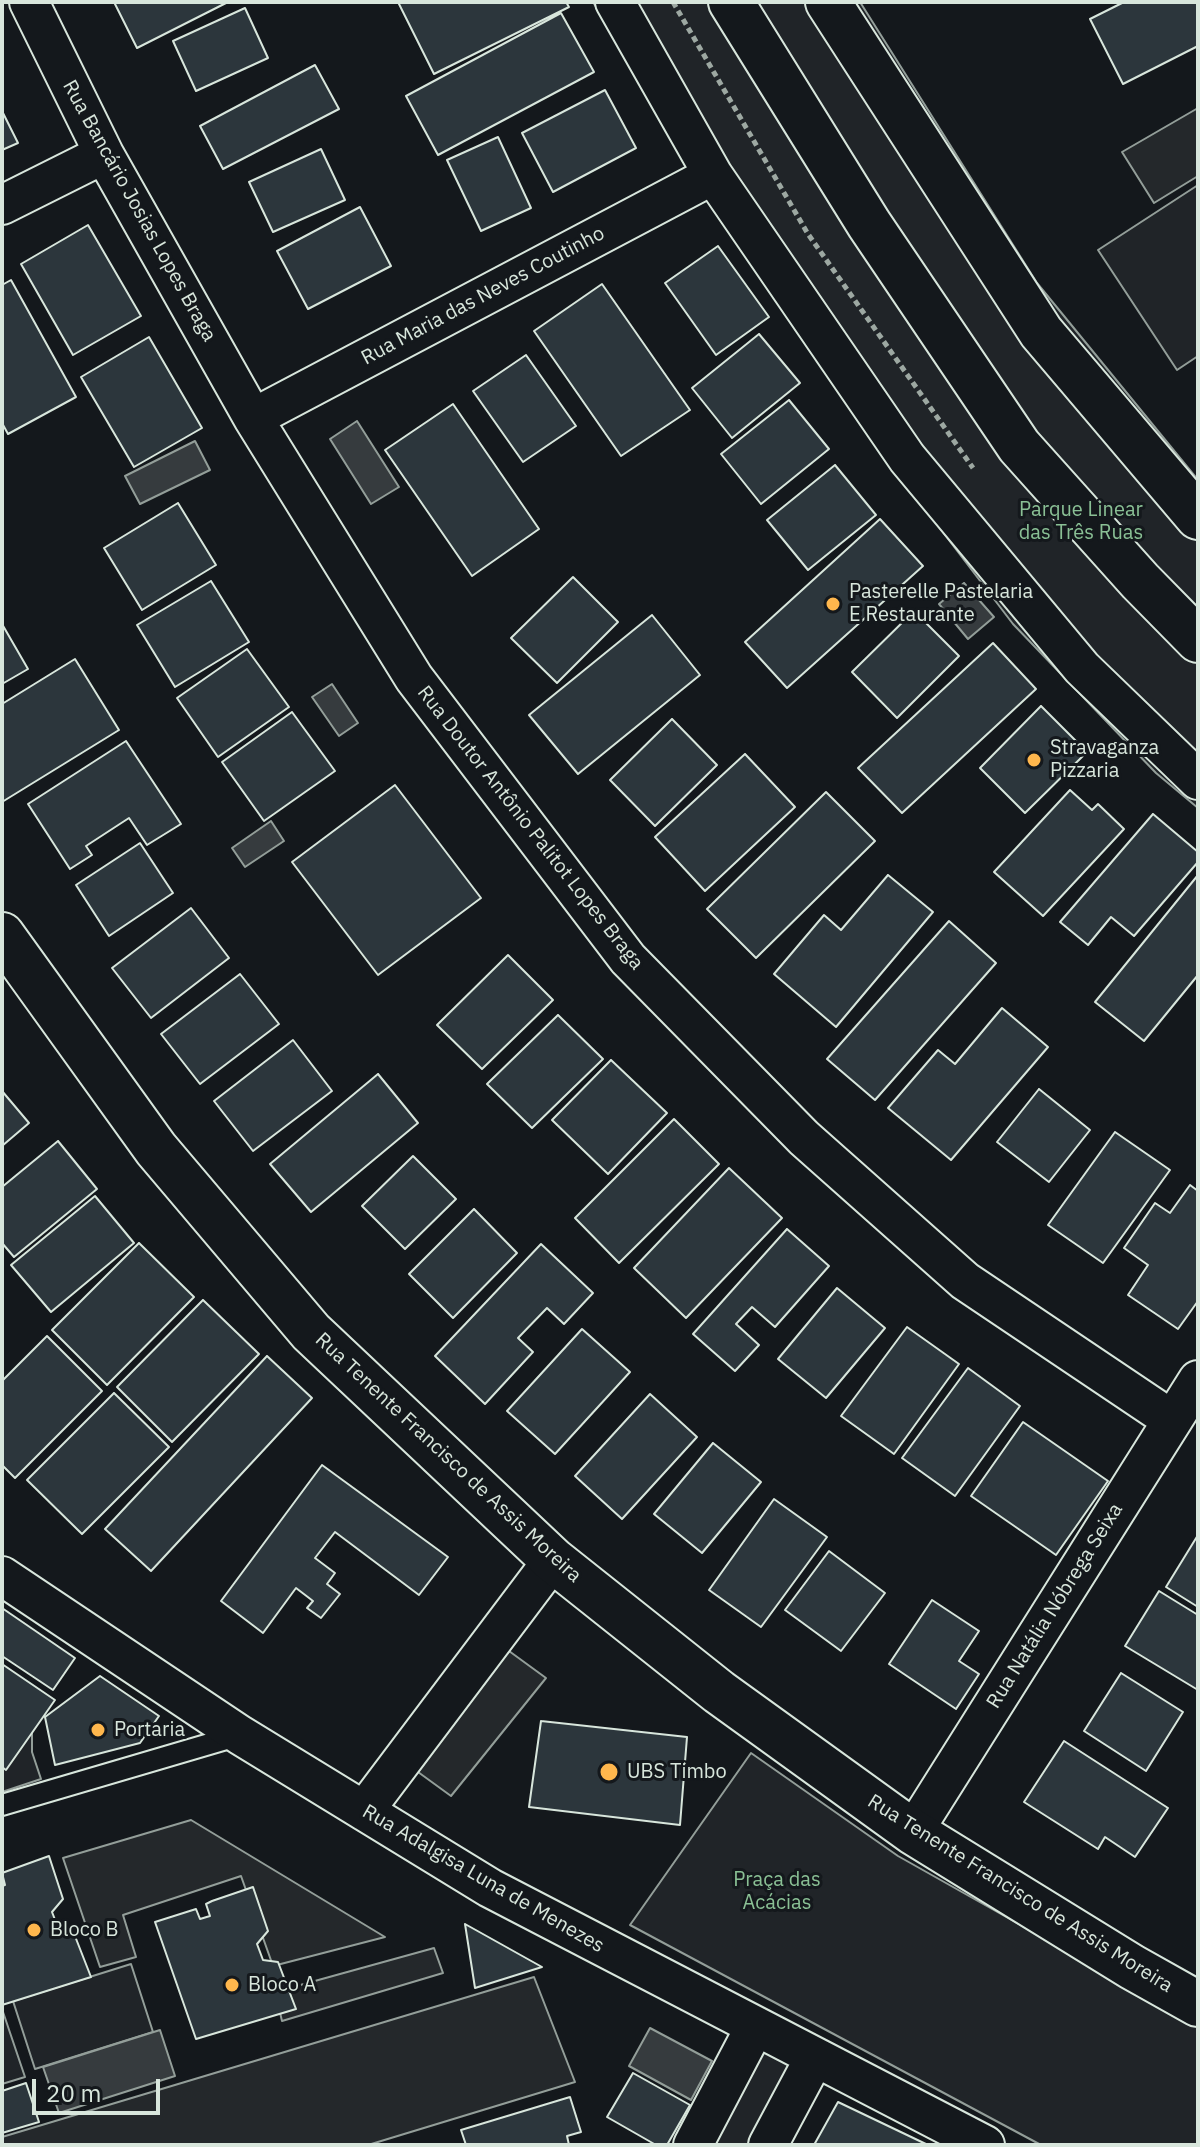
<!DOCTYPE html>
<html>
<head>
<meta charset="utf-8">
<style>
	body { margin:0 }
	#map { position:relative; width:1200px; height:2147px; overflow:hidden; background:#14181c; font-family:"IBM Plex Sans",sans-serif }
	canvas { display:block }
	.frame { position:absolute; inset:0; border:4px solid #d8e6dc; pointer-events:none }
	.scale { position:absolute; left:32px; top:2079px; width:128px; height:36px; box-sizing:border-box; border:4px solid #d8e6dc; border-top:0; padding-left:10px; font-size:24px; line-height:28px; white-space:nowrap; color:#d8e6dc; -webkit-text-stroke:6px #14181c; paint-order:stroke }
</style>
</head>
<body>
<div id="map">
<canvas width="1200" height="2147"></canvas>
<div class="frame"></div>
<div class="scale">20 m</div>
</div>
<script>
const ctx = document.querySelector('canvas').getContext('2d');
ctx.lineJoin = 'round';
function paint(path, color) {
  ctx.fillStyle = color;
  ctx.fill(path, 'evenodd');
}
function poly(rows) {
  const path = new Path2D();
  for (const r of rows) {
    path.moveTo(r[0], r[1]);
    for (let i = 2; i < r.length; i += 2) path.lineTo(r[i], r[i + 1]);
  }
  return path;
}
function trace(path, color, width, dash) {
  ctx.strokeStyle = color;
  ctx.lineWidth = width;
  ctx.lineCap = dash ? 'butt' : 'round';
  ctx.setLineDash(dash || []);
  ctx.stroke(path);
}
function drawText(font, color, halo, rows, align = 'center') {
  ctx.font = font + ' "IBM Plex Sans",sans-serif';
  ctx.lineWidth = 6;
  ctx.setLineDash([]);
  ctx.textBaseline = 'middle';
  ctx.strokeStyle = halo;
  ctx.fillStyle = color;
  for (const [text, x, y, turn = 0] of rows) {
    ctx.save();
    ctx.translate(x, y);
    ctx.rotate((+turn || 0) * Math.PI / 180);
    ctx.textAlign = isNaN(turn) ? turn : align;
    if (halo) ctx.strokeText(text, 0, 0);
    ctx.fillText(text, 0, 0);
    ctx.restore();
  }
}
const green = poly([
	[593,2,860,2,1037,283,1198,480,1198,808,1156,773,1013,624,884,455,725,223,593,2],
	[1198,185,1198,356,1177,370,1098,250,1198,185],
	[32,1732,32,1752,41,1779,2,1792,2,1767,32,1732],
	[751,1753,898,1856,1198,2025,1198,2145,1041,2145,630,1925,751,1753],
	[131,1964,153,2032,35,2069,13,2001,131,1964],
	[2,2009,25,2077,2,2084,2,2009],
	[755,2027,815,2057,768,2145,693,2145,755,2027]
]);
const parking = poly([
	[1198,108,1198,176,1154,203,1122,152,1198,108],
	[509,1651,546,1678,451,1796,418,1772,509,1651],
	[191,1820,385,1937,273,1966,241,1876,123,1915,136,1957,100,1967,63,1858,191,1820],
	[434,1948,443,1973,282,2021,275,1992,434,1948],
	[534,1977,575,2082,368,2145,2,2145,2,2137,534,1977]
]);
const water = poly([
	[357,421,399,487,371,504,330,439,357,421],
	[195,441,210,470,140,504,125,476,195,441],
	[964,583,994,617,968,639,939,604,964,583],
	[332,684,358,723,339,736,312,697,332,684],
	[271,821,284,841,245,867,232,848,271,821],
	[650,2028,712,2061,691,2100,629,2066,650,2028],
	[160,2030,175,2076,59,2113,43,2067,160,2030]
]);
const building = poly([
	[114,2,228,2,137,48,114,2],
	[398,2,566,2,569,7,434,74,398,2],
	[1124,2,1198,2,1198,46,1123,84,1090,19,1124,2],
	[245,8,268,58,196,91,173,41,245,8],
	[561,13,594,72,438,155,406,96,561,13],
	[315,65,339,109,223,169,200,126,315,65],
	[605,90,636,148,553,192,522,133,605,90],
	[2,111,18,143,2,150,2,111],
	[498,137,531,208,481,231,447,160,498,137],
	[321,149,345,200,273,232,249,182,321,149],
	[360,207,391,266,308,309,277,251,360,207],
	[88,225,141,316,73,355,21,264,88,225],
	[718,246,769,317,716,355,665,283,718,246],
	[11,280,76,397,8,434,2,423,2,285,11,280],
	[602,284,690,410,621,456,534,331,602,284],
	[759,334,800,383,732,438,692,388,759,334],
	[149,337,202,428,134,467,81,377,149,337],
	[526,355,576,426,523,462,473,391,526,355],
	[789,400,829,449,761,504,721,454,789,400],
	[453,404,539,529,472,576,385,450,453,404],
	[835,465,876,515,808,570,767,520,835,465],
	[178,503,216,565,142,610,104,548,178,503],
	[880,519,923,566,787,688,745,642,880,519],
	[573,577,618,622,557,683,511,638,573,577],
	[211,581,249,642,175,687,137,625,211,581],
	[914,611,959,656,897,718,852,672,914,611],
	[652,615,700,675,578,774,529,715,652,615],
	[2,624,28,669,2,684,2,624],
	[993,643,1036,689,902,813,858,768,993,643],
	[247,649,289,707,218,757,177,698,247,649],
	[75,659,119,730,2,802,2,704,75,659],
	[1041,706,1087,752,1025,813,980,768,1041,706],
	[292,712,335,771,264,821,222,762,292,712],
	[672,719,717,765,655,826,610,780,672,719],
	[126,741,181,824,147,845,129,818,86,846,92,855,70,869,28,804,126,741],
	[745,754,795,807,705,891,655,837,745,754],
	[395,785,481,898,378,975,292,862,395,785],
	[1070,790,1092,810,1098,804,1124,829,1043,916,994,872,1070,790],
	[826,792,875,841,756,958,707,909,826,792],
	[1153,814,1198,852,1198,862,1134,936,1111,917,1088,945,1060,922,1153,814],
	[140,843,173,893,109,936,76,885,140,843],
	[888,875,933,912,836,1027,774,974,824,915,841,930,888,875],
	[1198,875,1198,975,1144,1041,1095,1002,1198,875],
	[191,908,229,958,151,1018,112,968,191,908],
	[949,921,996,963,875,1100,827,1059,949,921],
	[508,955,553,1000,482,1069,437,1025,508,955],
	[240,974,279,1024,200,1084,161,1034,240,974],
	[1002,1008,1048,1047,951,1160,888,1108,938,1050,955,1064,1002,1008],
	[558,1015,603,1059,532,1128,487,1084,558,1015],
	[293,1040,332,1091,253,1151,214,1101,293,1040],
	[611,1060,667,1113,608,1174,552,1120,611,1060],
	[378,1074,418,1123,311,1212,270,1164,378,1074],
	[1039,1089,1090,1130,1049,1182,997,1142,1039,1089],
	[2,1091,29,1123,2,1146,2,1091],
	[674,1119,719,1164,619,1263,575,1218,674,1119],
	[1115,1132,1170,1170,1103,1263,1048,1225,1115,1132],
	[58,1141,97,1189,14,1257,2,1243,2,1187,58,1141],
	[413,1156,456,1199,405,1249,362,1206,413,1156],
	[729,1168,782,1218,686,1318,634,1268,729,1168],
	[1190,1185,1198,1191,1198,1301,1178,1329,1128,1295,1148,1265,1124,1248,1155,1203,1170,1213,1190,1185],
	[95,1196,134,1243,51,1312,11,1265,95,1196],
	[474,1209,517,1253,453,1318,409,1274,474,1209],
	[787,1229,829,1266,775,1327,752,1307,736,1324,759,1345,735,1371,693,1334,787,1229],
	[139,1243,194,1297,107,1385,52,1330,139,1243],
	[541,1244,593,1293,564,1324,547,1308,518,1338,533,1352,485,1404,435,1356,541,1244],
	[837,1288,885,1328,826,1398,778,1359,837,1288],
	[203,1300,259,1354,172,1442,117,1387,203,1300],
	[907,1327,959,1364,894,1454,841,1416,907,1327],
	[582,1329,630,1372,555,1454,507,1411,582,1329],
	[47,1336,102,1391,15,1478,2,1465,2,1381,47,1336],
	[267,1356,312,1398,151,1571,105,1529,267,1356],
	[968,1368,1020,1406,955,1496,902,1458,968,1368],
	[114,1393,169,1447,82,1534,27,1480,114,1393],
	[650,1394,697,1437,622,1519,575,1476,650,1394],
	[1023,1422,1108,1481,1056,1555,971,1496,1023,1422],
	[713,1443,761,1482,702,1553,654,1514,713,1443],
	[322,1465,448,1557,419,1595,335,1532,315,1558,335,1573,327,1584,340,1594,321,1618,307,1608,313,1601,296,1588,263,1633,221,1601,322,1465],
	[774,1499,827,1537,761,1627,709,1590,774,1499],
	[1198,1535,1198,1607,1166,1587,1198,1535],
	[829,1551,885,1593,841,1651,785,1610,829,1551],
	[1159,1591,1198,1615,1198,1690,1125,1646,1159,1591],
	[932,1600,979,1631,959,1661,979,1674,956,1709,889,1664,932,1600],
	[2,1608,75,1658,53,1690,2,1656,2,1608],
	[2,1664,55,1700,6,1770,2,1767,2,1664],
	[1121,1673,1183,1712,1146,1771,1084,1731,1121,1673],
	[100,1676,159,1716,140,1743,55,1765,45,1717,100,1676],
	[541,1721,687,1737,680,1825,529,1807,541,1721],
	[1064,1741,1168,1808,1135,1857,1105,1837,1098,1849,1024,1802,1064,1741],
	[49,1856,63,1899,52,1912,59,1930,73,1931,91,1977,2,2005,2,1886,5,1885,2,1873,49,1856],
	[253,1887,268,1931,257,1944,263,1960,278,1962,296,2009,196,2039,155,1922,196,1909,200,1919,210,1916,206,1904,212,1901,253,1887],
	[465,1924,542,1967,475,1988,465,1924],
	[633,2073,690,2105,667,2145,656,2145,607,2117,633,2073],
	[26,2083,39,2122,2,2133,2,2091,26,2083],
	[570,2097,581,2132,567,2136,569,2145,466,2145,461,2130,570,2097],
	[838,2102,928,2145,814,2145,838,2102]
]);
const path = poly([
	[673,2,808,234,973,468]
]);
const service = poly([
	[2,1805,240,1735]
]);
const minor = poly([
	[29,2,104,154,253,418,414,678,628,959,804,1138,965,1281,1172,1420],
	[615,2,713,175,907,458,1082,668,1198,780],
	[2,205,104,154],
	[253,418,713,175],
	[2,1576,240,1735,490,1888,985,2145],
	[364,1811,553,1560],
	[913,1832,1198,1380],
	[693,2145,755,2027],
	[768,2145,815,2057]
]);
const tertiary = poly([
	[2,935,156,1149,311,1332,553,1560,719,1692,913,1832,1132,1967,1198,2004]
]);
const secondary = poly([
	[731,2,869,224,1019,446,1140,581,1198,640],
	[828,2,1041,332,1198,517]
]);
const markers = [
	[833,604,8,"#ffb74d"],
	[1034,760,8,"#ffb74d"],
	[98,1730,8,"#ffb74d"],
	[609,1772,10,"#ffb74d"],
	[34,1930,8,"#ffb74d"],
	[232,1985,8,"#ffb74d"]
];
const streetNames = [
	["Rua Bancário Josias Lopes Braga",139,211,61],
	["Rua Maria das Neves Coutinho",483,296,-28],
	["Rua Doutor Antônio Palitot Lopes Braga",530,828,52],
	["Rua Tenente Francisco de Assis Moreira",448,1458,43],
	["Rua Natália Nóbrega Seixa",1055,1606,-58],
	["Rua Adalgisa Luna de Menezes",483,1879,30],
	["Rua Tenente Francisco de Assis Moreira",1020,1894,32]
];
const parkNames = [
	["Parque Linear",1081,510],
	["das Três Ruas",1081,533],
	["Praça das",777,1880],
	["Acácias",777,1903]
];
const poiNames = [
	["Pasterelle Pastelaria",849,592],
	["E Restaurante",849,615],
	["Stravaganza",1050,748],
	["Pizzaria",1050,771],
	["Portaria",114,1730],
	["UBS Timbo",627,1772],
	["Bloco B",50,1930],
	["Bloco A",248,1985]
];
paint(green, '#202428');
trace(green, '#939e99', 2);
paint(parking, '#24282b');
trace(parking, '#939e99', 2);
paint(water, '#363b3e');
trace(water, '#939e99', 2);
paint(building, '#2c363c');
trace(building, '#d8e6dc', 2);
trace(service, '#d8e6dc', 24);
trace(minor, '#d8e6dc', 42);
trace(tertiary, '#d8e6dc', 48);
trace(secondary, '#d8e6dc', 48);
trace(path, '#9da8a2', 5, [6, 4]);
trace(service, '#14181c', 20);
trace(minor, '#14181c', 38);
trace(tertiary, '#14181c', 44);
trace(secondary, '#14181c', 44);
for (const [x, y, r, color] of markers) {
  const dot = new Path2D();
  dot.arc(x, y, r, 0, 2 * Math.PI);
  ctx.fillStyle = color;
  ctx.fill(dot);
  trace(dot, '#14181c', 3);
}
drawText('20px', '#d8e6dc', '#14181c', streetNames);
drawText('20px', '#8ac095', '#14181c', parkNames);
drawText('20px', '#d8e6dc', '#14181c', poiNames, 'left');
</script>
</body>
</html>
